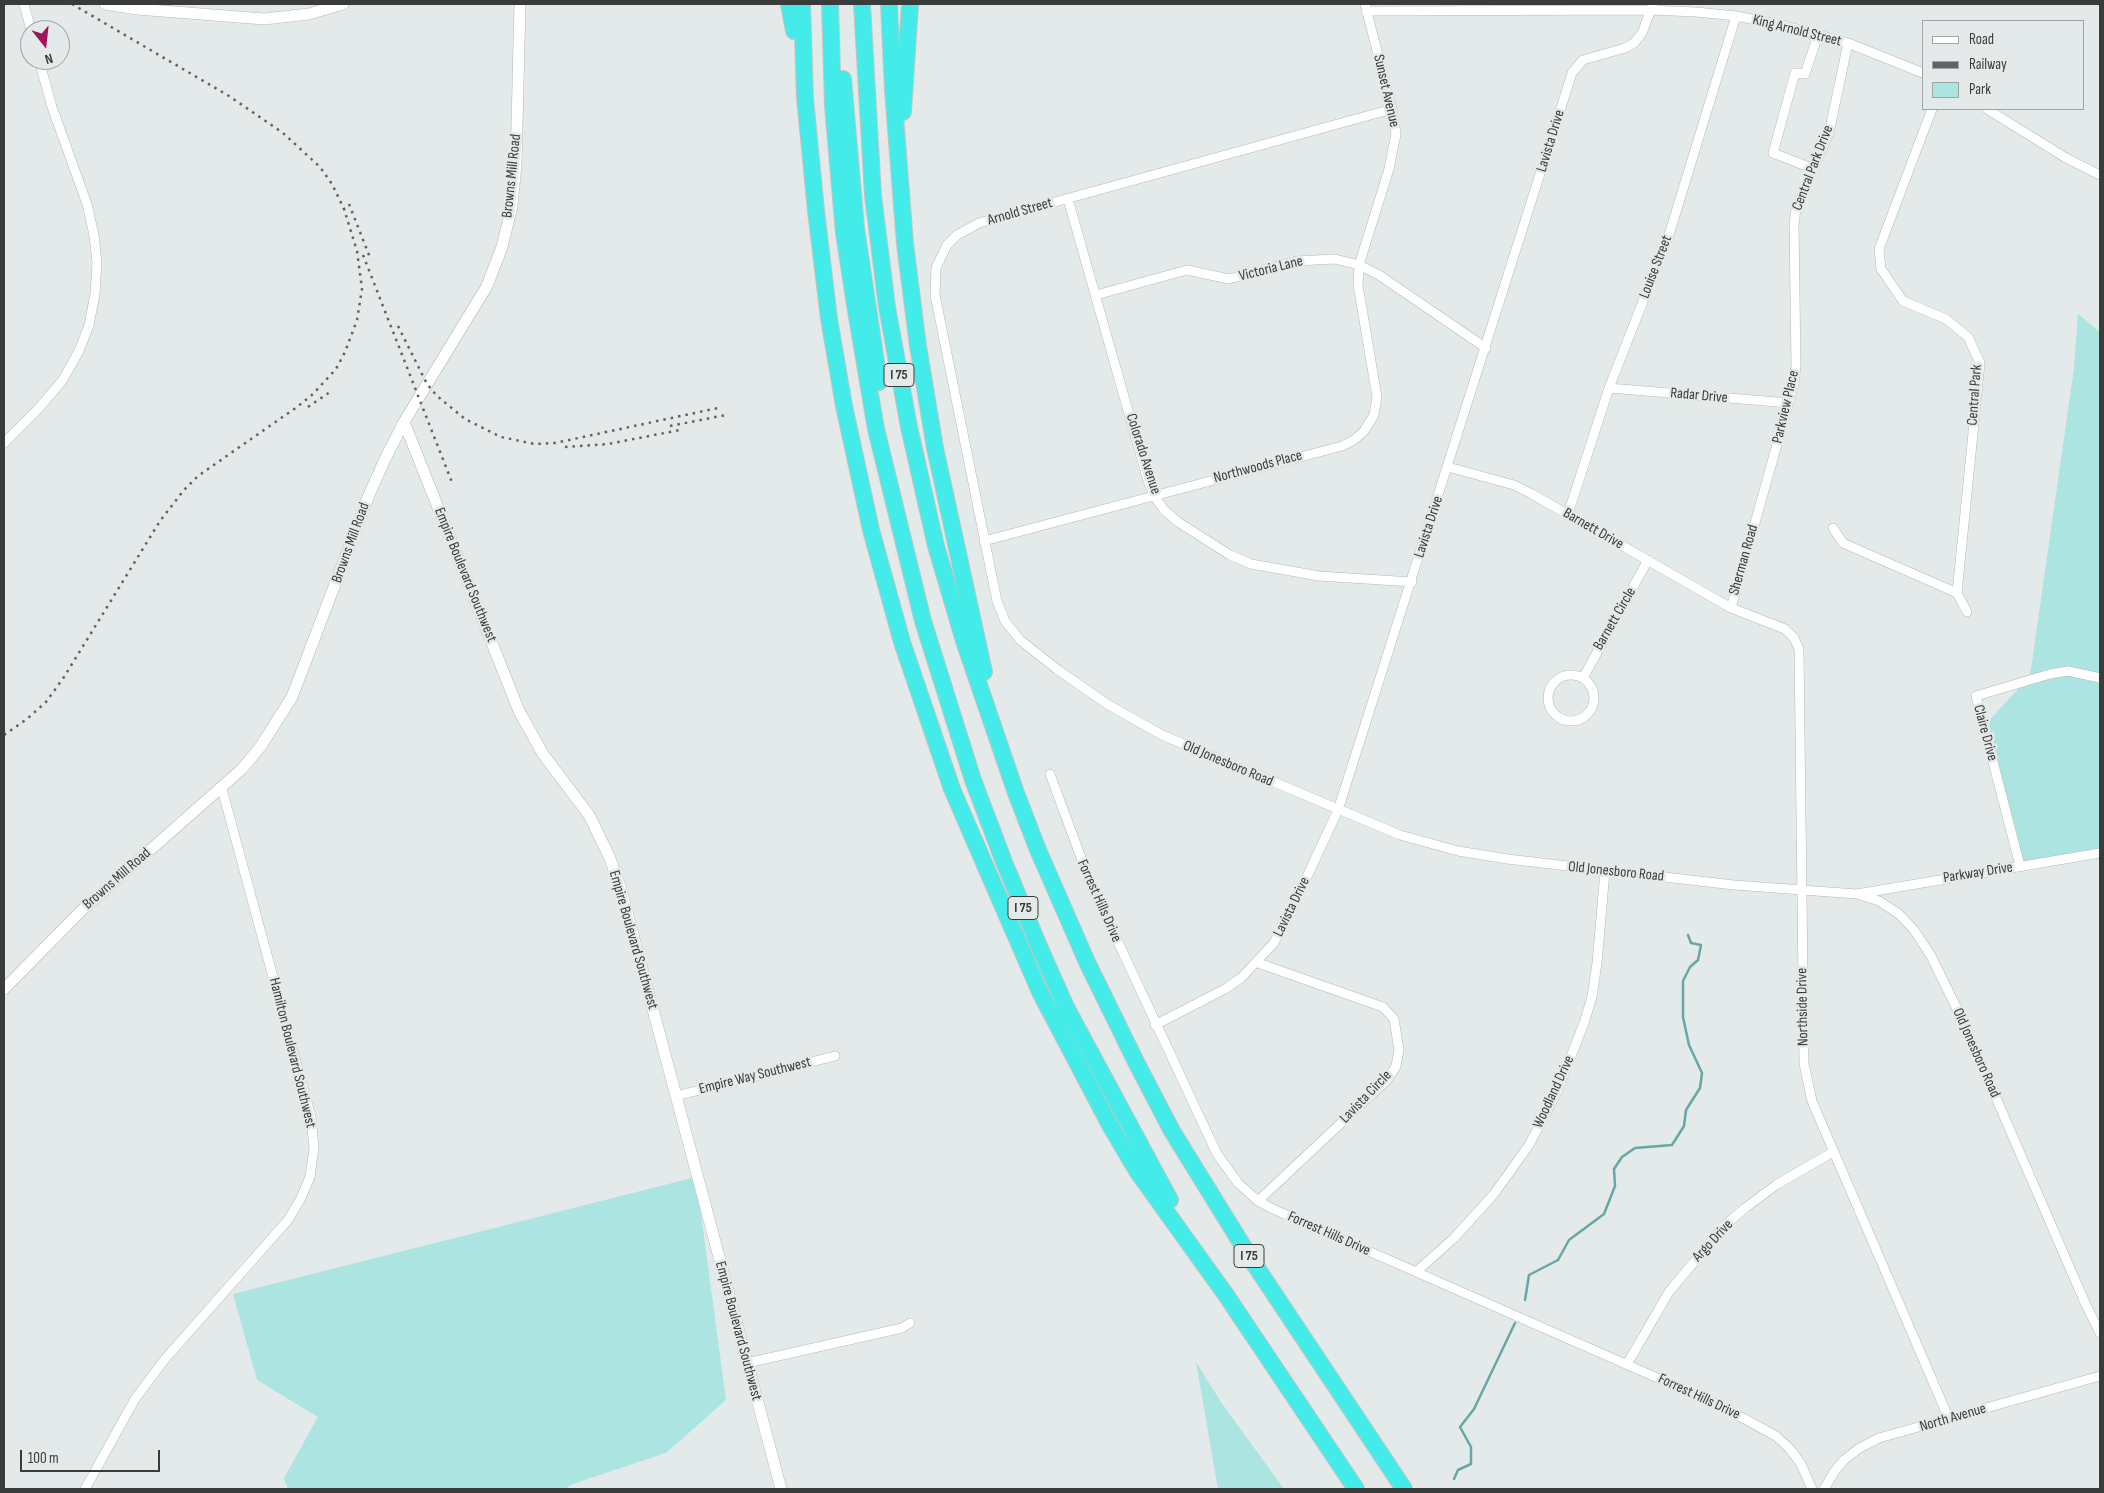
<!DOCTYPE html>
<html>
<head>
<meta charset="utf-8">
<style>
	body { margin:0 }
	#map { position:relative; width:2104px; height:1493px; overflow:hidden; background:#e4eae9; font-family:"Sofia Sans Condensed",sans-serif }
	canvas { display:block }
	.frame { position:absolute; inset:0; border:5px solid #3a3c3c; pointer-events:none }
	.legend { position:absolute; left:1922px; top:20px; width:162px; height:90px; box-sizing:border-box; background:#e4eae9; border:1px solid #a0a4a4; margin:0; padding:6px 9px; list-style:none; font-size:15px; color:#3a3c3c }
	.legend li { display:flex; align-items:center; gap:10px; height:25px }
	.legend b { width:25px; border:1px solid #a0a4a4 }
	.north { position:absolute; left:20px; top:20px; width:50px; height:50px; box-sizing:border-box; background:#e4eae9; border:1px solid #a0a4a4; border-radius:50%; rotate:164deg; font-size:14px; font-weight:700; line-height:20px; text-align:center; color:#3a3c3c }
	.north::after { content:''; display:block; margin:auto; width:18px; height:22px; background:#a0145e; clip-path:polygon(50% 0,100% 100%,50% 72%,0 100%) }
	.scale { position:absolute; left:20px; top:1450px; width:140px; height:22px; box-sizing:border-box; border:2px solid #3a3c3c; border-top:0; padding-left:6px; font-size:15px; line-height:18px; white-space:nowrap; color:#3a3c3c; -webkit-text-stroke:4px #e4eae9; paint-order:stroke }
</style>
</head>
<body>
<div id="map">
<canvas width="2104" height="1493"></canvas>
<div class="frame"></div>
<ul class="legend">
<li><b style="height:6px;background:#fff"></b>Road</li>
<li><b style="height:6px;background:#606363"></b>Railway</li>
<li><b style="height:14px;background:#abe4e1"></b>Park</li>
</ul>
<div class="north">N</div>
<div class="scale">100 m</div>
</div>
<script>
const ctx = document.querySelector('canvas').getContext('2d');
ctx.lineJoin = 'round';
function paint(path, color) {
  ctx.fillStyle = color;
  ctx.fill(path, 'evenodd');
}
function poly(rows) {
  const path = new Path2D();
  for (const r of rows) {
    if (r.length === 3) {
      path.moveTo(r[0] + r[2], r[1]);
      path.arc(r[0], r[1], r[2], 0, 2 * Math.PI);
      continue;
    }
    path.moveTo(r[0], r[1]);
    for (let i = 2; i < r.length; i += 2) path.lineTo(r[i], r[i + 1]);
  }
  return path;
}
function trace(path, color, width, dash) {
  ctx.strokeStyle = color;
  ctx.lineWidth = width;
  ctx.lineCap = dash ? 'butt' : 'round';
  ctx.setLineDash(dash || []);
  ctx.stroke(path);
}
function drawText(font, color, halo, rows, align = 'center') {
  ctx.font = font + ' "Sofia Sans Condensed",sans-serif';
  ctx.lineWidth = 5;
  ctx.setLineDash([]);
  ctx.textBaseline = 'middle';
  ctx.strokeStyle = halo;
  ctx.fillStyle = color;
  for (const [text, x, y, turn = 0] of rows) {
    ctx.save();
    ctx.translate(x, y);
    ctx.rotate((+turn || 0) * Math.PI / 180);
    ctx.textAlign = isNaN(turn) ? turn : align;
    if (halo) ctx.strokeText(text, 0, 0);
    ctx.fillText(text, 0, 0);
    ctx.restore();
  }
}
const green = poly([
	[2078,314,2100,332,2100,851,2024,863,1984,726,2030,676,2074,368],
	[696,1177,726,1400,666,1453,570,1485,566,1489,288,1489,284,1478,318,1417,257,1380,233,1294],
	[1196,1362,1221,1402,1284,1489,1218,1489]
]);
const stream = poly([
	[1525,1300,1529,1275,1558,1260,1569,1240,1604,1214,1615,1186,1614,1169,1622,1157,1635,1148,1672,1145,1684,1126,1686,1110,1700,1088,1702,1073,1689,1045,1683,1017,1683,981,1690,967,1698,960,1701,945,1691,943,1688,935],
	[1454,1479,1458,1470,1471,1464,1471,1447,1460,1427,1474,1409,1515,1323]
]);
const minor = poly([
	[24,4,31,30],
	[1366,11,1651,10,1696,12,1736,16,1786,26,1848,43,1923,73],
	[1392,109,979,223,957,235,947,245,936,268,935,295,997,601,1005,621,1020,640,1058,670,1107,704,1162,735,1400,835,1458,851,1507,859,1734,885,1857,894,1879,901,1899,914,1914,930,1931,956,1960,1015,2086,1305,2100,1333],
	[1932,109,1879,249,1881,269,1903,301,1946,319,1968,337,1980,363,1957,593],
	[1987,109,2066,158,2100,175],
	[1814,169,1773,153,1795,73,1805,74,1818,35],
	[1068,199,1148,481,1154,495,1164,510,1178,522,1230,555,1251,564,1319,576,1412,582],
	[1096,295,1187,270,1229,279,1296,261,1335,259,1359,265,1379,275,1486,348],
	[1609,388,1789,403],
	[4,443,39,408,62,381,79,351,89,325,95,294,97,263,94,235,87,204,52,107,39,60],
	[1448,467,1514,485,1532,494,1731,608,1785,629,1794,638,1799,649,1804,1064,1812,1101,1949,1419],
	[1568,514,1609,388,1669,235,1736,16],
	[1833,528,1843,543,1957,593],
	[984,541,1342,446,1354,440,1364,431,1374,415,1377,397,1358,285,1359,265,1389,169,1396,134,1392,109,1365,4],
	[1957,593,1967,612],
	[1731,608,1794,384,1796,366,1794,224,1796,209,1829,133,1848,43],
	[1571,698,23],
	[1583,678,1648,560],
	[1050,774,1090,882,1217,1154,1238,1183,1258,1201,1273,1209,1721,1406,1776,1436,1790,1449,1801,1464,1812,1489],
	[2020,866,1976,696,2050,674,2068,671,2100,678],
	[1857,894,2100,853],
	[1258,963,1383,1007,1394,1019,1399,1050,1396,1066,1387,1080,1258,1201],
	[1155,1025,1225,989,1241,978,1273,944,1285,924,1338,810,1572,73,1583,60,1625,48,1634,43,1642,33,1653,4],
	[676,1096,835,1056],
	[1416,1272,1454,1238,1494,1194,1529,1145,1557,1092,1584,1023,1592,997,1597,963,1605,871],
	[747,1363,902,1328,910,1323],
	[1627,1364,1669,1292,1723,1227,1745,1208,1776,1185,1833,1152],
	[85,1489,135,1399,165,1359,288,1220,300,1200,310,1177,314,1148,311,1117,222,789],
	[1824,1489,1834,1472,1844,1460,1858,1449,1879,1438,2100,1376]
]);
const tertiary = poly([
	[105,4,137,9,264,19,309,14,343,4],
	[404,422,519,711,543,754,589,815,609,856,620,886,781,1489],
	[4,989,81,911,242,769,261,746,292,697,369,495,385,459,404,422,487,286,502,247,512,206,516,164,520,4]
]);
const motorway = poly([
	[789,4,794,31],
	[802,4,805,98,816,211,829,319,844,406,871,530,902,642,952,789,1040,992,1111,1127,1137,1171,1226,1295,1356,1489],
	[830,4,833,106,844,233,855,305,876,429,923,621,973,780,1004,862,1038,944,1066,1007,1170,1200],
	[862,4,873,196,887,307,909,427,936,546,964,641,1016,793,1038,850,1087,962,1136,1062,1172,1131,1251,1259,1404,1489],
	[889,4,893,90,905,244,918,346,935,448,984,672],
	[843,79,856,228,879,382],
	[903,112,910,4]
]);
const rail = poly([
	[72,4,229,96,283,133,320,167,332,184,346,213],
	[349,204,371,260],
	[363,255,453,485],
	[398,326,427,384,437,396,465,419,501,437,535,444,555,443,718,408],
	[308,407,330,392],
	[670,426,726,415],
	[565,447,608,444,680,430],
	[4,735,27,719,46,702,64,677,160,521,184,490,198,476,297,407,313,394,336,369,345,352,357,320,362,289,357,251,344,209]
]);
const shields = [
	[899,375,30],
	[1023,908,30],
	[1249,1256,30]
];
const shieldNames = [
	["I 75",899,375],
	["I 75",1023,908],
	["I 75",1249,1256]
];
const streetNames = [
	["King Arnold Street",1797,31,14],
	["Sunset Avenue",1386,91,77],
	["Lavista Drive",1551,141,-73],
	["Central Park Drive",1813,168,-69],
	["Browns Mill Road",512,176,-84],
	["Arnold Street",1020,212,-16],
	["Louise Street",1656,267,-69],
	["Victoria Lane",1271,269,-14],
	["Central Park",1975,395,-86],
	["Radar Drive",1699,396,5],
	["Parkview Place",1786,407,-77],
	["Colorado Avenue",1143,454,72],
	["Northwoods Place",1258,467,-15],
	["Lavista Drive",1429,527,-72],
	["Barnett Drive",1593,529,30],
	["Browns Mill Road",351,543,-70],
	["Sherman Road",1744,560,-74],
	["Empire Boulevard Southwest",465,575,68],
	["Barnett Circle",1615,619,-60],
	["Claire Drive",1985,733,75],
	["Old Jonesboro Road",1228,764,23],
	["Old Jonesboro Road",1616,872,6],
	["Parkway Drive",1978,873,-9],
	["Browns Mill Road",117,879,-41],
	["Forrest Hills Drive",1099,901,66],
	["Lavista Drive",1292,907,-64],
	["Empire Boulevard Southwest",633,940,74],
	["Northside Drive",1803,1007,-91],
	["Hamilton Boulevard Southwest",292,1053,76],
	["Old Jonesboro Road",1976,1053,66],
	["Empire Way Southwest",755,1076,-14],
	["Woodland Drive",1554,1092,-65],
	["Lavista Circle",1366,1097,-46],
	["Forrest Hills Drive",1329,1234,24],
	["Argo Drive",1713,1241,-47],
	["Empire Boulevard Southwest",738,1331,75],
	["Forrest Hills Drive",1699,1397,25],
	["North Avenue",1953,1418,-16]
];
paint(green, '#abe4e1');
trace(stream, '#67a7a5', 2.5);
trace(minor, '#b4b9b8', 10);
trace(tertiary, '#b4b9b8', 12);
trace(motorway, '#c4c4c4', 18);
trace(minor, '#fff', 9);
trace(tertiary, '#fff', 11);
trace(motorway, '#43ece9', 16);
trace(rail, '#606363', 2.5, [2.5, 5]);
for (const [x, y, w] of shields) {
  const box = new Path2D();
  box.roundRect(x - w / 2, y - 11.5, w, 23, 4);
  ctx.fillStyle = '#e4eae9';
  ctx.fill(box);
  trace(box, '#3a3c3c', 1);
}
drawText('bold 14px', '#3a3c3c', null, shieldNames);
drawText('15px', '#3a3c3c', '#e4eae9', streetNames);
</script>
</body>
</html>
